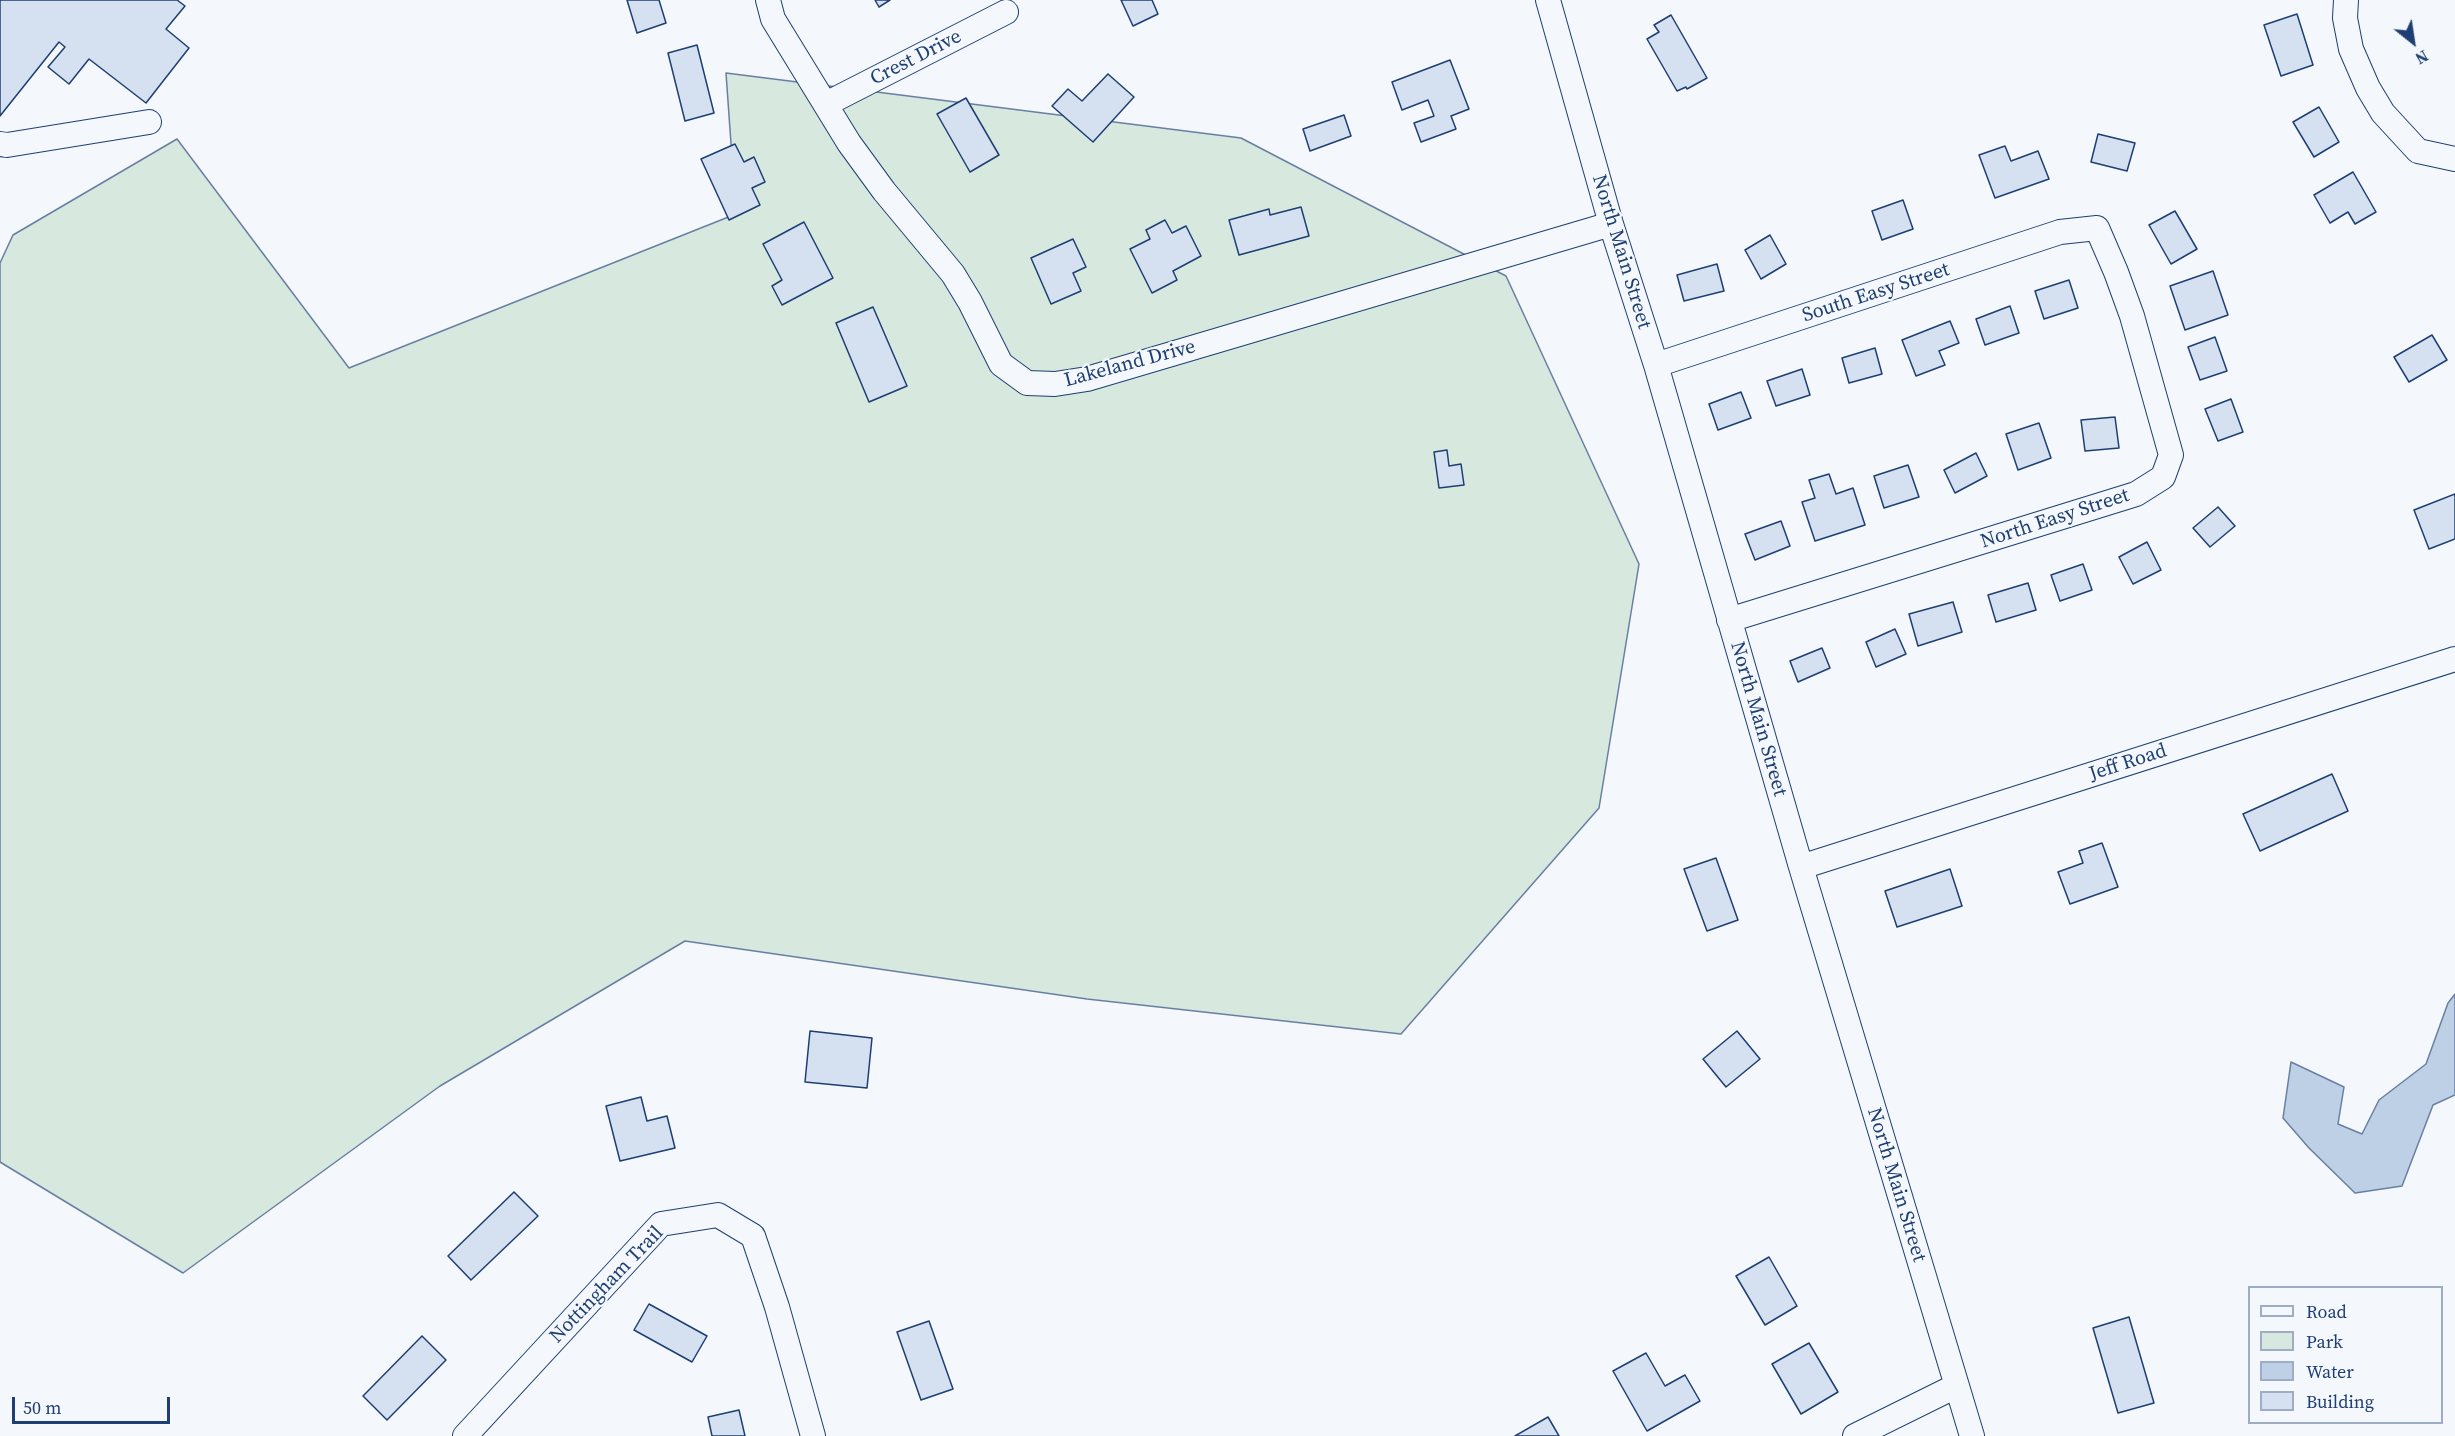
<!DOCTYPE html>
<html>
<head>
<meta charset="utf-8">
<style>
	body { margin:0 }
	#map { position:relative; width:2455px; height:1436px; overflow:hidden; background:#f4f7fb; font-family:"Source Serif 4",serif }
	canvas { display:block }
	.legend { position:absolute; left:2248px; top:1286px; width:195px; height:138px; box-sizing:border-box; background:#f4f7fb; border:2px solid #9eadc5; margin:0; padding:8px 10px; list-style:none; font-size:18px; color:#1d3f73 }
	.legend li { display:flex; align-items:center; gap:12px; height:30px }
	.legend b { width:30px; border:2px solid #9eadc5 }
	.north { position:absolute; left:2383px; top:12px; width:60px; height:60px; -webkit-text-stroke:4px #f4f7fb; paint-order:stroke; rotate:150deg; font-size:16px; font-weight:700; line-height:24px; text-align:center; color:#1d3f73 }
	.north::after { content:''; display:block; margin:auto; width:21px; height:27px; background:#1d3f73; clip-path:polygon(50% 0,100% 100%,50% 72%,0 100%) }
	.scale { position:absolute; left:12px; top:1397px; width:158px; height:27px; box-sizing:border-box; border:3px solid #1d3f73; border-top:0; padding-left:8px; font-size:18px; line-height:21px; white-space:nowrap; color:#1d3f73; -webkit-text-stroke:4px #f4f7fb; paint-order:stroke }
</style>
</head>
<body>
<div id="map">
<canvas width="2455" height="1436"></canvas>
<ul class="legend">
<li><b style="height:8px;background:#f4f7fb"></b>Road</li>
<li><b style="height:16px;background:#d7e8df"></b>Park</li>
<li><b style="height:16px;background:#bed0e5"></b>Water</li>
<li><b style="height:16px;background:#d5e0f0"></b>Building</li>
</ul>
<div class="north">N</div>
<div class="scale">50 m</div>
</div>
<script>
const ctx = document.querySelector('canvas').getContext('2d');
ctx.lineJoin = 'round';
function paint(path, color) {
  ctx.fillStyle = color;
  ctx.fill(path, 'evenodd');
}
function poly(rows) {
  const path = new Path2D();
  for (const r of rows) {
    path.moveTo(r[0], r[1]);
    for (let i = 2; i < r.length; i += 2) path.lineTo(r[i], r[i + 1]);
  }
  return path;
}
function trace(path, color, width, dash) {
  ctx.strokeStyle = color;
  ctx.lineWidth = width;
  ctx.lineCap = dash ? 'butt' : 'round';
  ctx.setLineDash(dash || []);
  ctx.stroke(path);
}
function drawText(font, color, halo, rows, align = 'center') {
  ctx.font = font + ' "Source Serif 4",serif';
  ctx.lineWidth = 4.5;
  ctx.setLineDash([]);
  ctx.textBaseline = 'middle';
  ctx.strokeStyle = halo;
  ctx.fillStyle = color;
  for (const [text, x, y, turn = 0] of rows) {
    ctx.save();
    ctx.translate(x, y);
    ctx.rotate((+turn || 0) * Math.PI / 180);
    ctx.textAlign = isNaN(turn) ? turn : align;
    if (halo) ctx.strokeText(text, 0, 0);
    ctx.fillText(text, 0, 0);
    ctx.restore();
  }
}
const green = poly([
	[726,73,1241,138,1506,276,1639,564,1599,808,1401,1034,1087,999,685,941,440,1086,183,1273,0,1162,0,263,13,235,177,139,349,368,736,214,726,73]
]);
const water = poly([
	[2455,994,2455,1095,2433,1105,2402,1186,2355,1193,2309,1148,2283,1118,2291,1062,2344,1087,2338,1124,2362,1134,2379,1100,2426,1064,2448,1003,2455,994]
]);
const building = poly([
	[0,0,177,0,185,6,166,29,189,48,146,103,89,59,69,84,48,67,65,47,59,42,0,116,0,0],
	[627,0,659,0,666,23,637,33,627,0],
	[875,0,890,0,879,7,875,0],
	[1121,0,1152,0,1158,14,1133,26,1121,0],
	[2297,14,2313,65,2281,76,2264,25,2297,14],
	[1671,15,1707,78,1687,89,1686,87,1677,91,1647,39,1659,32,1654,25,1671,15],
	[697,45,714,113,685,121,668,53,697,45],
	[1450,60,1469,109,1451,116,1456,129,1421,142,1414,123,1434,116,1428,100,1402,110,1392,82,1450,60],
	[1108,74,1134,97,1093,142,1052,106,1068,89,1082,101,1108,74],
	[966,98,999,155,970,172,937,114,966,98],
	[2319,107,2339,142,2314,157,2293,122,2319,107],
	[1344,115,1351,136,1310,151,1303,129,1344,115],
	[2098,134,2135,143,2127,171,2091,162,2098,134],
	[735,144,744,162,754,157,765,182,752,188,760,205,729,220,701,159,735,144],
	[2005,146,2011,161,2038,151,2049,179,1995,198,1979,155,2005,146],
	[2353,172,2376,212,2355,224,2348,212,2330,223,2314,195,2353,172],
	[1903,200,1913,229,1882,240,1872,211,1903,200],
	[1301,207,1309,236,1239,255,1229,220,1269,209,1270,215,1301,207],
	[2175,211,2197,249,2171,264,2149,225,2175,211],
	[1165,220,1172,233,1186,226,1201,256,1173,271,1177,280,1152,293,1130,249,1150,239,1146,230,1165,220],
	[804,222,833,278,782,305,772,286,782,280,763,244,804,222],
	[1770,235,1786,264,1761,279,1745,250,1770,235],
	[1073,239,1086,267,1073,273,1081,291,1051,304,1031,258,1073,239],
	[1717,264,1724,291,1684,301,1677,275,1717,264],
	[2213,271,2228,315,2185,330,2170,286,2213,271],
	[2069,280,2078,308,2044,319,2035,291,2069,280],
	[2010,306,2019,333,1985,345,1976,319,2010,306],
	[873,307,907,386,869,402,836,323,873,307],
	[1950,321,1959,343,1939,351,1945,365,1916,376,1902,340,1950,321],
	[2432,335,2447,360,2409,382,2394,357,2432,335],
	[2215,337,2227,371,2200,380,2188,347,2215,337],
	[1875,348,1882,374,1849,383,1842,358,1875,348],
	[1802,369,1810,395,1776,406,1767,381,1802,369],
	[1741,392,1751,418,1718,430,1709,404,1741,392],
	[2231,399,2243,432,2218,441,2205,409,2231,399],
	[2115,417,2119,448,2085,451,2081,420,2115,417],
	[2039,423,2051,458,2018,470,2006,434,2039,423],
	[1447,450,1449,466,1461,464,1464,485,1439,488,1434,452,1447,450],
	[1976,453,1987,476,1955,493,1944,470,1976,453],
	[1908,465,1919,497,1884,508,1874,476,1908,465],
	[1829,474,1836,494,1853,488,1865,525,1815,541,1802,502,1815,498,1809,480,1829,474],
	[2455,494,2455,539,2429,549,2414,510,2455,494],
	[2218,507,2235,526,2210,547,2193,528,2218,507],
	[1781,521,1790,546,1755,560,1745,534,1781,521],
	[2147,542,2161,570,2133,584,2119,557,2147,542],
	[2083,564,2092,590,2060,601,2051,575,2083,564],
	[2028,583,2036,610,1996,622,1988,595,2028,583],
	[1953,602,1962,632,1918,646,1909,614,1953,602],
	[1895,629,1906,654,1876,667,1866,642,1895,629],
	[1822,648,1830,668,1798,682,1790,661,1822,648],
	[2332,774,2348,811,2260,851,2243,814,2332,774],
	[2102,843,2118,887,2070,904,2058,872,2083,863,2079,851,2102,843],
	[1716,858,1738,920,1707,931,1684,869,1716,858],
	[1950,869,1962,906,1897,927,1885,891,1950,869],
	[810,1031,872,1038,867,1088,805,1082,810,1031],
	[1737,1031,1760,1059,1726,1087,1703,1059,1737,1031],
	[641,1097,647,1121,667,1116,675,1148,620,1161,606,1106,641,1097],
	[514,1192,538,1216,471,1280,448,1256,514,1192],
	[1769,1257,1797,1306,1765,1325,1736,1276,1769,1257],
	[649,1304,707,1336,692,1362,634,1330,649,1304],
	[2129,1317,2154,1403,2118,1413,2093,1328,2129,1317],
	[929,1321,953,1389,921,1400,897,1332,929,1321],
	[422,1336,446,1360,387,1420,363,1396,422,1336],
	[1809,1343,1838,1392,1801,1414,1772,1364,1809,1343],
	[1646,1353,1665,1386,1685,1375,1700,1401,1647,1431,1613,1371,1646,1353],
	[739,1410,745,1436,712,1436,708,1417,739,1410],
	[1548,1417,1559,1436,1515,1436,1548,1417]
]);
const minor = poly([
	[768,0,773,19,849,143,884,191,953,274,970,302,1001,364,1027,383,1055,384,1087,379,1611,224],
	[1548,0,1611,224,1656,365,1801,867,1972,1436],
	[2346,0,2345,18,2351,49,2368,88,2383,113,2418,151,2455,159],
	[826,104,1006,12],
	[0,144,7,145,149,122],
	[1656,365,2060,232,2097,228,2116,272,2132,316,2171,455,2163,477,2136,494,1729,620],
	[1801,867,2455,659],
	[465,1436,661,1224,718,1215,753,1236,777,1307,813,1436],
	[1855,1436,1956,1386]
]);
const streetNames = [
	["Crest Drive",916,58,-27],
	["North Main Street",1621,252,73],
	["South Easy Street",1876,293,-18],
	["Lakeland Drive",1130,364,-15],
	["North Easy Street",2055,519,-18],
	["North Main Street",1758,719,74],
	["Jeff Road",2128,763,-18],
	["North Main Street",1896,1185,73],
	["Nottingham Trail",607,1285,-46]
];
paint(green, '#d7e8df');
trace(green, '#687fa3', 1.5);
paint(water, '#bed0e5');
trace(water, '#687fa3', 1.5);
paint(building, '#d5e0f0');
trace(building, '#1d3f73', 1.5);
trace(minor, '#1d3f73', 26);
trace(minor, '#f4f7fb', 24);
drawText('20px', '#1d3f73', '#f4f7fb', streetNames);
</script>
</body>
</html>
